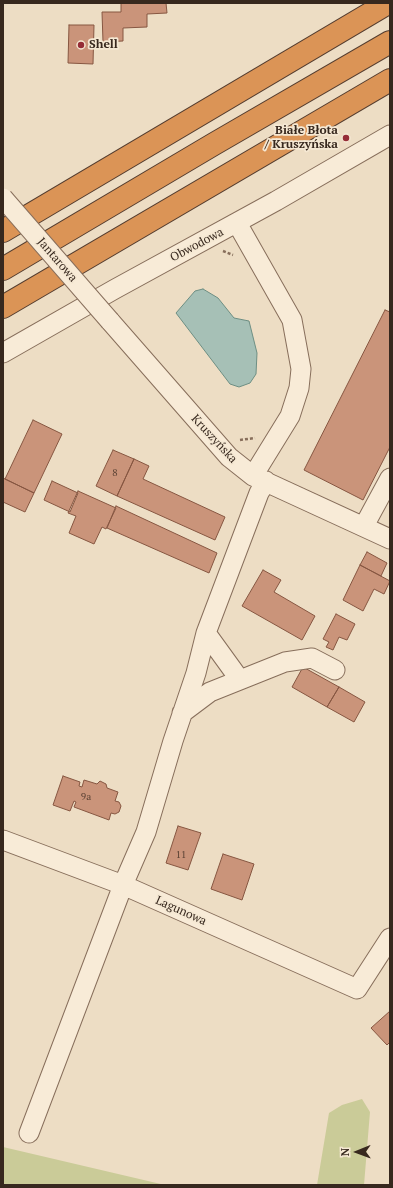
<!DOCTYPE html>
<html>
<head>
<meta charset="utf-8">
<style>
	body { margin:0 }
	#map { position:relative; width:393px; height:1188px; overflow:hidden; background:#edddc4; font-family:"PT Serif",serif }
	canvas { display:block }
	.frame { position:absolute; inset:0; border:4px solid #37281e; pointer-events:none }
	.north { position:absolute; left:337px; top:1132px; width:40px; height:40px; -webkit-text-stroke:3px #f5e8d3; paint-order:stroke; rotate:269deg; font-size:11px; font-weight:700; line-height:16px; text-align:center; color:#37281e }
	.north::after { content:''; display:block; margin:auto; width:14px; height:18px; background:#37281e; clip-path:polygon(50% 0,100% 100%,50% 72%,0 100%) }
</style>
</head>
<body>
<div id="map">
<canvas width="393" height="1188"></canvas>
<div class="frame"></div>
<div class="north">N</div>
</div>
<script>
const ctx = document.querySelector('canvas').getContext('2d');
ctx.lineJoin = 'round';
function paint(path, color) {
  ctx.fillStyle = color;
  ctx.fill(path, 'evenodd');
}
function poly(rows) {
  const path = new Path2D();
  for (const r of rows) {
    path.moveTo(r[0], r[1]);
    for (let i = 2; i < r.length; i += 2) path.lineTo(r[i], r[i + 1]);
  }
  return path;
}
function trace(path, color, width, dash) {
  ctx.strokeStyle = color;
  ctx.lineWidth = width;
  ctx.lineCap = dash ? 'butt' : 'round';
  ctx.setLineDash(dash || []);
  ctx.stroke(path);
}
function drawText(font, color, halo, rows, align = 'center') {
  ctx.font = font + ' "PT Serif",serif';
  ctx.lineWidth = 3.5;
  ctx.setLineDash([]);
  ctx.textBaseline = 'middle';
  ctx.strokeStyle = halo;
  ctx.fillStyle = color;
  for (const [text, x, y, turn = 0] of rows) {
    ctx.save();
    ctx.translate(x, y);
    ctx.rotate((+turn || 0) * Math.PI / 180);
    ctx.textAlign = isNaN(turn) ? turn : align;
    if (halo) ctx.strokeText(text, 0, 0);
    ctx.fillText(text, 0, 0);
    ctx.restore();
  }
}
const green = poly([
	[362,1099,370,1112,364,1185,317,1185,329,1113,342,1105],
	[3,1147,165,1185,3,1185]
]);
const water = poly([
	[203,289,218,298,234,318,249,321,257,353,256,374,250,383,239,387,230,384,176,313,195,291,203,289]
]);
const building = poly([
	[121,3,166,3,167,13,147,14,147,27,123,28,123,41,103,42,102,12,121,12,121,3],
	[69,25,94,25,93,64,68,63,69,25],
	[385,310,390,312,390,447,363,500,304,470,385,310],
	[33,420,62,434,34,493,5,479,33,420],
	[113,450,134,459,117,496,96,486,113,450],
	[134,459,149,466,143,479,225,517,215,540,117,496,134,459],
	[3,478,34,493,25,512,3,502,3,478],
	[52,481,78,493,70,512,44,500,52,481],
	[78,491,116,508,106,529,102,527,94,544,69,533,76,516,68,513,78,491],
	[116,506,217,553,209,573,107,528,116,506],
	[367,552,387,563,381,576,360,565,367,552],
	[360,565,390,581,384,594,374,589,363,611,343,600,360,565],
	[263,570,281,580,274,592,315,616,302,640,242,606,263,570],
	[336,614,355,624,347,640,339,637,333,650,326,647,329,642,323,639,336,614],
	[303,667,339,687,327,707,292,687,303,667],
	[339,687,365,702,354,722,327,707,339,687],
	[63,776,80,782,79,786,82,787,84,780,97,784,100,781,106,784,107,788,118,792,115,801,119,802,121,806,119,812,115,814,111,813,109,820,74,807,76,802,74,801,70,811,53,805,63,776],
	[178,826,201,833,188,870,166,863,178,826],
	[223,854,254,864,242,900,211,889,223,854],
	[390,1011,390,1042,387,1045,371,1028,390,1011]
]);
const path = poly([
	[223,251,233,255],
	[240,440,255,438]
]);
const minor = poly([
	[237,223,292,320,301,369,299,388,290,416,253,476],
	[110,321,229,457,253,476,390,539],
	[3,353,115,289,276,201,390,135],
	[364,526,390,478],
	[240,680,285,662,312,658,335,670],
	[182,713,210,692,240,680,206,633],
	[3,840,123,885,357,989,390,938],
	[29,1133,123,885,146,832,173,741,196,673,206,633,259,493,266,481]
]);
const highway = poly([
	[3,231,388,3],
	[3,269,214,144,390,42],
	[3,307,390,80]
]);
const minorBridge = poly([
	[3,198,110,321]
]);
const markers = [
	[81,45,4,"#952c36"],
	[346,138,4,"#952c36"]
];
const numberNames = [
	["8",115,473],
	["9a",86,797],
	["11",181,855]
];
const poiNames = [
	["Shell",89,45],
	["Białe Błota",338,131,"right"],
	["/ Kruszyńska",338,145,"right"]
];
const streetNames = [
	["Obwodowa",197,245,-28],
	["Jantarowa",57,260,49],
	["Kruszyńska",214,439,47],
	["Lagunowa",181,911,24]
];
paint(green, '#cacb98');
paint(water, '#a6c0b6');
trace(water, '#6d8e83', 1);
paint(building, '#ca947a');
trace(building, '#865641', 1);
trace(minor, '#876e5b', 21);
trace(highway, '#553d2f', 24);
trace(path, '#876e5b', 2.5, [3, 2]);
trace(minor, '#f8ebd7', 19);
trace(highway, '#db9456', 22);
trace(minorBridge, '#876e5b', 21, []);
trace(minorBridge, '#f8ebd7', 19);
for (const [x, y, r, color] of markers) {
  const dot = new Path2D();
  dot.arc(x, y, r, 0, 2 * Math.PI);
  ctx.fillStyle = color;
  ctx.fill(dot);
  trace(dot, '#f5e8d3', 1.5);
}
drawText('10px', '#5c4335', null, numberNames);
drawText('bold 12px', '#37281e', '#f5e8d3', poiNames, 'left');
drawText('12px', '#37281e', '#f5e8d3', streetNames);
</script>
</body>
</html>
